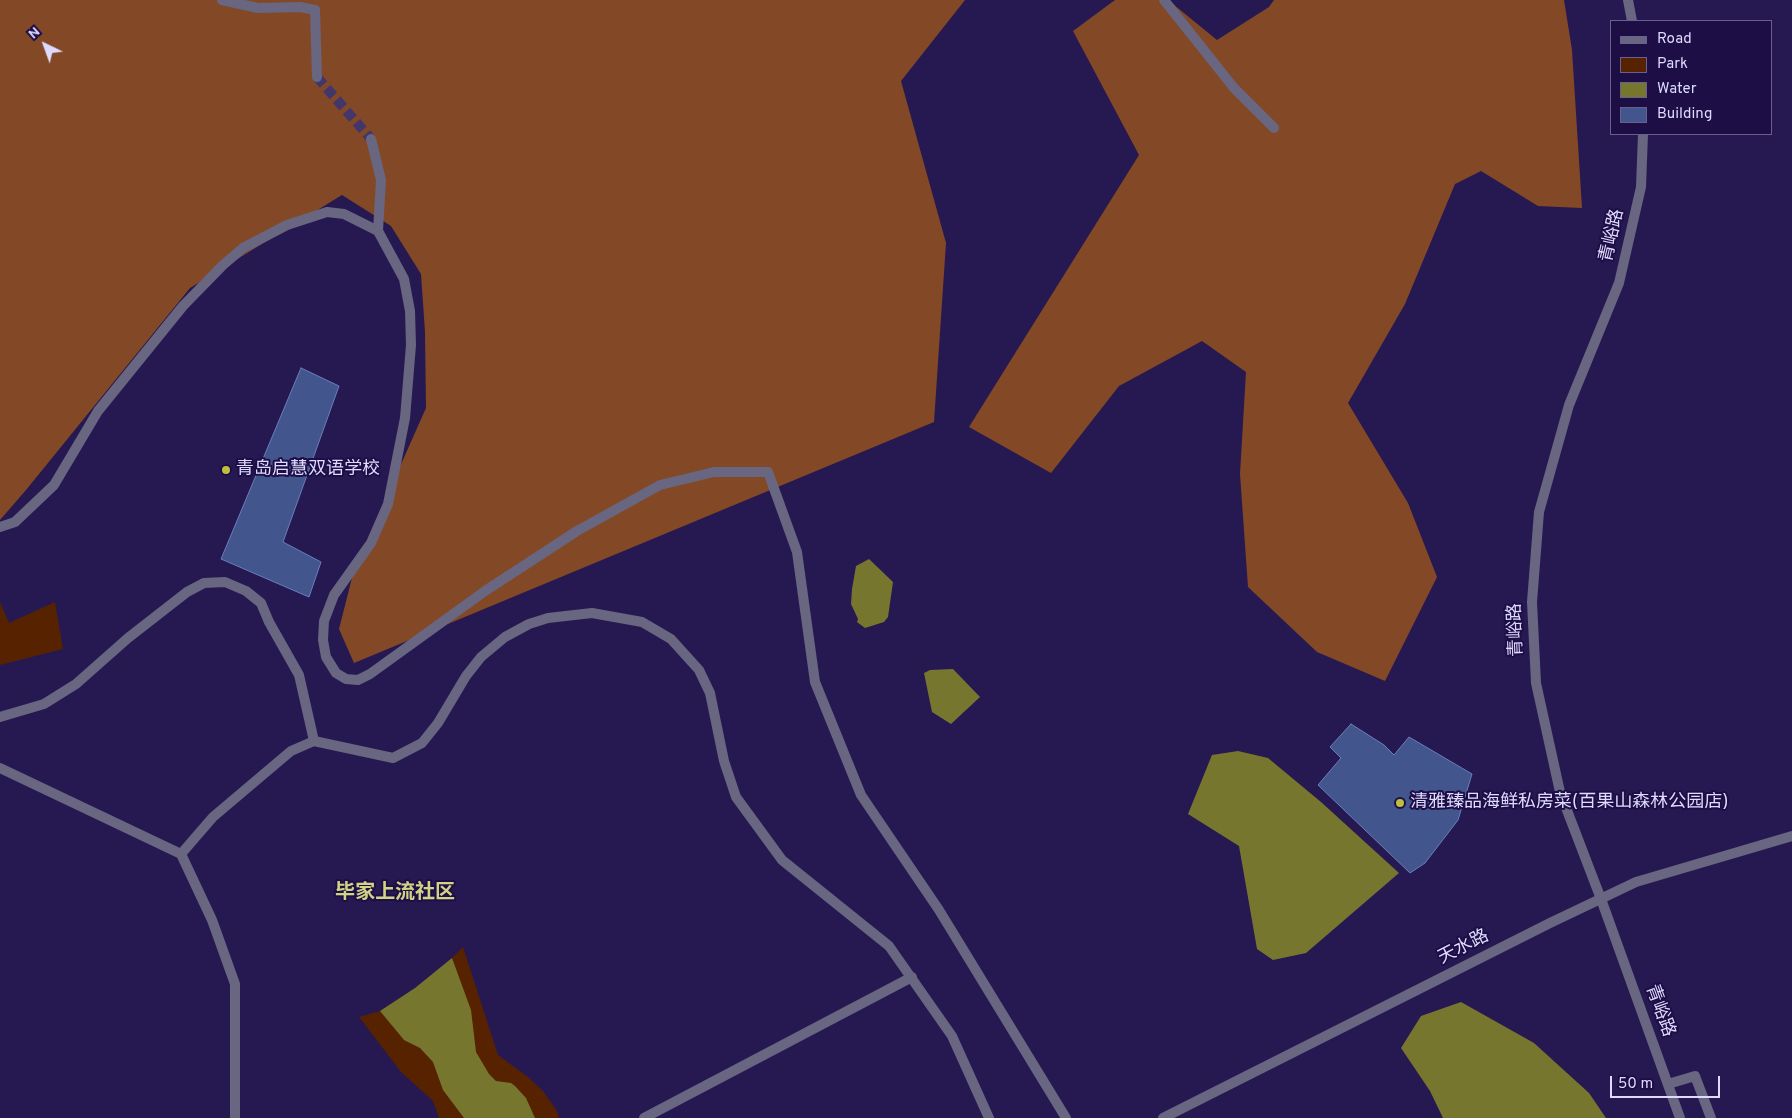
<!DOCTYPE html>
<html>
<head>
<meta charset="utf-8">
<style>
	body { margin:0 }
	#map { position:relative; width:1792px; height:1118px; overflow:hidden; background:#261951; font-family:Overpass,sans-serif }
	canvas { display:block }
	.legend { position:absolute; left:1610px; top:20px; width:162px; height:115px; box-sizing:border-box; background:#1d0e46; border:1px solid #6a6090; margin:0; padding:6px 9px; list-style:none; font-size:15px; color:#dedbff }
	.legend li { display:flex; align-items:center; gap:10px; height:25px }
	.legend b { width:25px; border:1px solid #6a6090 }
	.north { position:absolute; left:20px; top:20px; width:50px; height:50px; -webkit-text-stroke:4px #1d0e46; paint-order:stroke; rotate:318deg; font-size:14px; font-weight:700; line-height:20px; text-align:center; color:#dedbff }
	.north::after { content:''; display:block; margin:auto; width:18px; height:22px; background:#dedbff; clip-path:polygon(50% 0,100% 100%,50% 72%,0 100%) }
	.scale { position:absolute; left:1610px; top:1076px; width:110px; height:22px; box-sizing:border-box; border:2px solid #dedbff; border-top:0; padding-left:6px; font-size:15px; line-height:18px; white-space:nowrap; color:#dedbff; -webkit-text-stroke:4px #1d0e46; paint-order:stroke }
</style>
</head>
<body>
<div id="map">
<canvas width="1792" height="1118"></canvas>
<ul class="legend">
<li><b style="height:6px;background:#686681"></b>Road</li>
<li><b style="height:14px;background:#562200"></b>Park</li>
<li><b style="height:14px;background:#77762f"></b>Water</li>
<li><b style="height:14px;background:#42558c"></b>Building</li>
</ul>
<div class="north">N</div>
<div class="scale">50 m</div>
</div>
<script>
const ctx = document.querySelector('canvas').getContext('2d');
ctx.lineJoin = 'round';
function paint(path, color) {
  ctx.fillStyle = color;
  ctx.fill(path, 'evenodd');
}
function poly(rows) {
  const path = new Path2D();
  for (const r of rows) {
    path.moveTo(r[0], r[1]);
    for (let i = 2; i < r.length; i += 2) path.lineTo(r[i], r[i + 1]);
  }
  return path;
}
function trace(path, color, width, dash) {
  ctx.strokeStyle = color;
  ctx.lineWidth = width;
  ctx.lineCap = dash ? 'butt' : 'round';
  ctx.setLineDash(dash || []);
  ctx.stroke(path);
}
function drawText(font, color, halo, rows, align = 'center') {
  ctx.font = font + ' Overpass,"Noto Sans SC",sans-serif';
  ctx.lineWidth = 4;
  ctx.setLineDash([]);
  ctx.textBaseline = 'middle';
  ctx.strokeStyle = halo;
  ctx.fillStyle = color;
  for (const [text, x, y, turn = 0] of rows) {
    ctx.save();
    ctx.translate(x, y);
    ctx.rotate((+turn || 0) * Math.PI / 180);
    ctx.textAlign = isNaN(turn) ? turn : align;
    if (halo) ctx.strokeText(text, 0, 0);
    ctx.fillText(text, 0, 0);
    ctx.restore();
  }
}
const green = poly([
	[0,602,9,623,55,602,63,649,0,665],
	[463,947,498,1055,528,1077,543,1091,557,1111,559,1118,439,1118,433,1101,401,1072,359,1017,380,1011,415,989,452,958]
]);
const forest = poly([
	[0,0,965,0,901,81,946,243,934,422,354,663,339,629,354,570,426,408,425,332,421,274,391,226,342,195,190,288,26,490,0,520],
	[1115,0,1168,0,1217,40,1269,7,1274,0,1564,0,1572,50,1582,208,1538,206,1481,171,1455,184,1405,304,1348,403,1408,503,1437,577,1385,681,1317,652,1248,587,1240,474,1246,372,1202,341,1119,386,1051,473,969,427,1139,155,1073,31]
]);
const water = poly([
	[869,559,893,582,888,617,884,622,865,628,857,622,858,619,851,604,852,589,856,566],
	[953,669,980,697,951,724,932,712,924,673,930,670],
	[1238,751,1268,758,1321,802,1399,873,1306,953,1273,960,1257,949,1239,846,1188,814,1212,755],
	[452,958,471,1010,476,1052,489,1074,496,1081,511,1083,515,1086,526,1098,535,1118,464,1118,443,1090,433,1062,420,1048,404,1040,380,1011,415,988],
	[1461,1002,1534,1043,1589,1093,1606,1118,1443,1118,1430,1091,1401,1048,1421,1016]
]);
const building = poly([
	[301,368,339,386,283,542,321,562,309,597,221,559,301,368],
	[1351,724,1384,745,1394,755,1409,737,1472,774,1458,820,1425,863,1410,873,1318,785,1341,758,1330,747,1351,724]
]);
const minorTunnel = poly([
	[317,77,371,139]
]);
const minor = poly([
	[222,0,258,8,300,7,315,10,317,77],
	[1164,0,1234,88,1274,128],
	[371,139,381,180,378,231],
	[0,527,15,522,54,485,98,411,183,306,223,265,243,248,287,225,327,212,344,214,378,231,404,279,410,311,411,345,405,418,388,504,371,543,334,595,324,621,323,640,326,657,336,673,346,679,358,680,370,674,485,591,577,531,660,485,714,472,768,472,797,552,815,682,861,795,939,910,1066,1118],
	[0,717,44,704,76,684,128,638,187,592,204,583,225,582,246,591,261,603,269,622,299,675,314,741],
	[0,768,181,854,212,920,235,984,235,1118],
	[181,854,213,817,291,751,314,741,393,758,422,743,438,723,466,676,481,657,505,637,529,624,548,618,592,613,642,622,671,639,699,670,710,693,724,761,736,797,782,860,889,946,952,1036,989,1118],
	[1601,899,1680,1118],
	[1668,1084,1695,1076,1711,1118],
	[644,1118,912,977]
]);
const tertiary = poly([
	[1628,0,1632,21],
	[1601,899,1560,792,1536,683,1532,602,1539,512,1569,405,1619,283,1641,187,1643,134],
	[1163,1118,1550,923,1636,882,1792,836]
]);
const markers = [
	[226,470,5,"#c0be41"],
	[1400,803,5,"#c0be41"]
];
const streetNames = [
	["青峪路",1613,236,-77],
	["青峪路",1517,630,-92],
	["天水路",1464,948,-27],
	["青峪路",1659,1011,70]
];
const poiNames = [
	["青岛启慧双语学校",236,470],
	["清雅臻品海鲜私房菜(百果山森林公园店)",1410,803]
];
const quarterNames = [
	["毕家上流社区",395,894]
];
paint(green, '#562200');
paint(forest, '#834927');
paint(water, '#77762f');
paint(building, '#42558c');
trace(building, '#697fbc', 1);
trace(minorTunnel, '#42366b', 10, [10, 5]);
trace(minor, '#686681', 10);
trace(tertiary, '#686681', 10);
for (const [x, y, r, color] of markers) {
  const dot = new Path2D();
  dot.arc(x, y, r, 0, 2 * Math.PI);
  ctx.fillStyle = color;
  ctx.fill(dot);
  trace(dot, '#1d0e46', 2);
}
drawText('18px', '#dedbff', '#1d0e46', streetNames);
drawText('18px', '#dedbff', '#1d0e46', poiNames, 'left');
drawText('bold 20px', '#d2d385', '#1d0e46', quarterNames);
</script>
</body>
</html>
